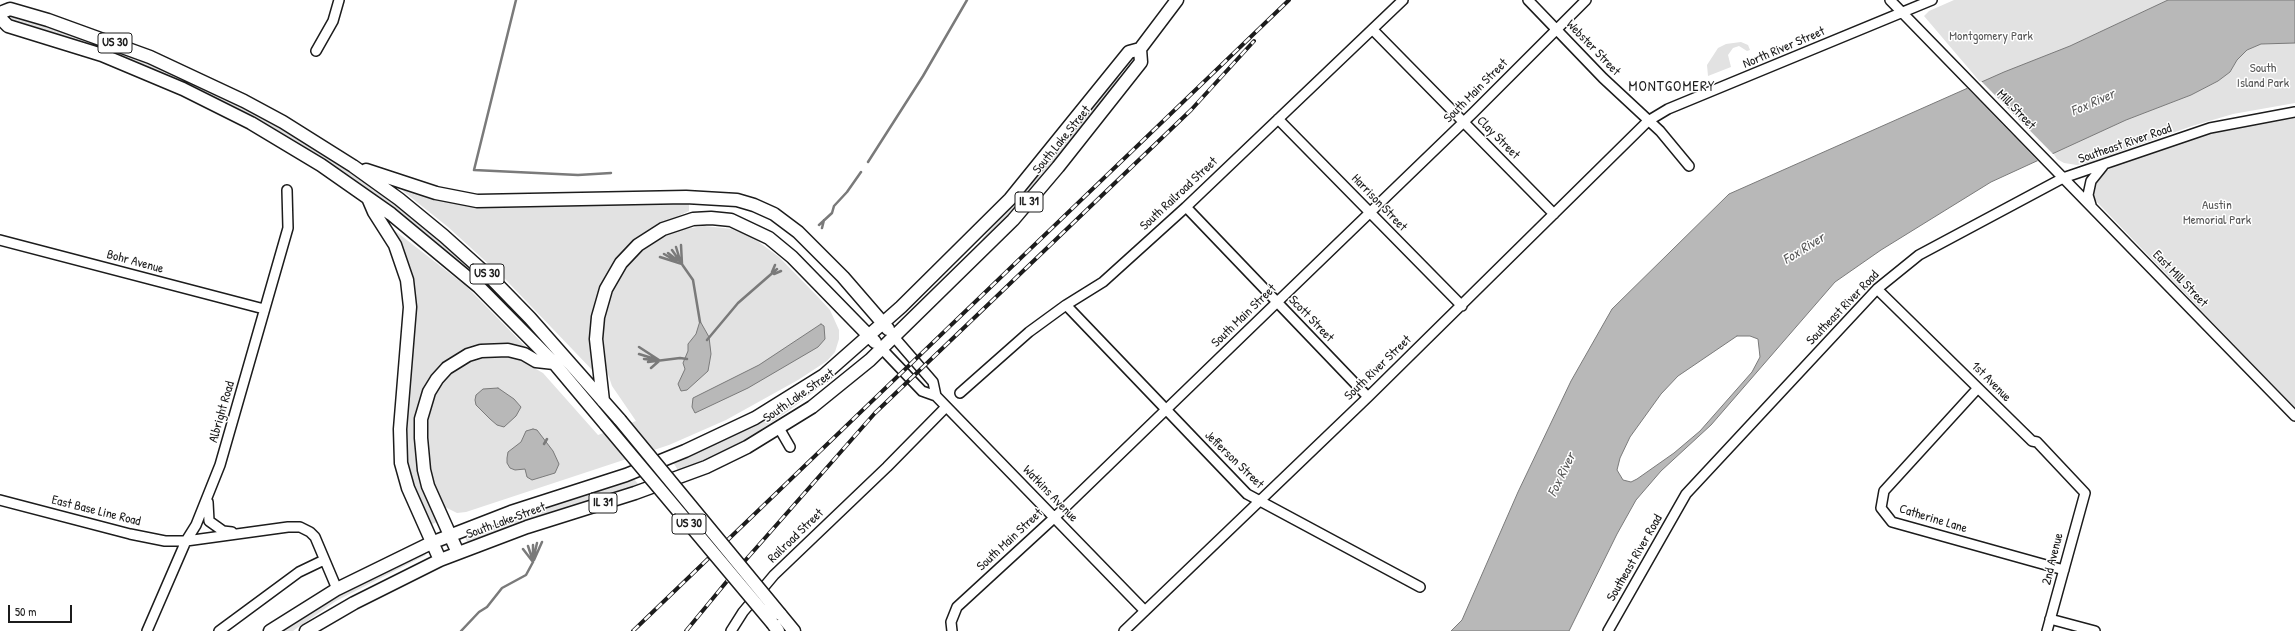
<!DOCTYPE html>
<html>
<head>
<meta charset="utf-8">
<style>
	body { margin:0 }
	#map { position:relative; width:2295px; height:631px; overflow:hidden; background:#fff; font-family:"Patrick Hand",sans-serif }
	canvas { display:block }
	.scale { position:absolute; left:8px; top:605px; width:64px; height:18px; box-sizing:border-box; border:2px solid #1c1c1c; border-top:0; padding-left:5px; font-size:12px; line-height:14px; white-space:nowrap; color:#1c1c1c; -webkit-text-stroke:3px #fff; paint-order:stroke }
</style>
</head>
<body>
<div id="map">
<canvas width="2295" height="631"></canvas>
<div class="scale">50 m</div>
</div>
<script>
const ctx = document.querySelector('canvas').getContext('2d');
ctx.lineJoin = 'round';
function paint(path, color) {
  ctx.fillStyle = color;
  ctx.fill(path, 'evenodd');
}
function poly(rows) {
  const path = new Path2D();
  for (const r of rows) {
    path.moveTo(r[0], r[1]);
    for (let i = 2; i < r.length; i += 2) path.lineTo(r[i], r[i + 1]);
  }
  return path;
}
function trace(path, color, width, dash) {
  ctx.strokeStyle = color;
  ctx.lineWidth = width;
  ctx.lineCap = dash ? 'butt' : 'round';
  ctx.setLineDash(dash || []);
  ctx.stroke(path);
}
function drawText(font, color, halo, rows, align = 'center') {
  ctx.font = font + ' "Patrick Hand",sans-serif';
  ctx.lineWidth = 3;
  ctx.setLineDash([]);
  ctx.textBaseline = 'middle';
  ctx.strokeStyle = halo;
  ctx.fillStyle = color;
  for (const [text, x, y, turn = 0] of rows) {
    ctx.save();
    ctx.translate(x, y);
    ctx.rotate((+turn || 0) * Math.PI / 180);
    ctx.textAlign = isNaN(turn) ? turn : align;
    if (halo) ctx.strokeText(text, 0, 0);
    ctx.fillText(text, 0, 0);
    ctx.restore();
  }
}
const green = poly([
	[1954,0,2168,0,2070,46,1981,83,1924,16,1929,11],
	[9,15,56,29,138,58,213,91,305,142,375,188,418,221,482,278,545,342,476,276,431,238,345,174,308,150,231,106,165,75,73,39,8,20],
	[1741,42,1748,45,1750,50,1747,51,1739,46,1733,48,1728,55,1731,67,1708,76,1707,65,1718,48,1726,44],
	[2261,43,2295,43,2295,103,2233,114,2192,126,2088,163,2077,165,2064,163,2057,159,2053,153,2126,120,2191,95,2218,81,2230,72,2237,60,2247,50],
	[1117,76,1119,78,1096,110,1058,159,985,241,982,239,1037,177],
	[2295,115,2295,408,2096,201,2092,193,2095,182,2102,173,2124,161,2212,132],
	[399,186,437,199,483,207,689,203,689,211,653,228,633,243,602,284,593,313,591,327,596,374,505,279,448,227,398,187],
	[704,226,732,229,752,237,779,257,819,298,830,310,839,330,839,339,835,352,827,361,798,380,726,420,669,445,466,512,457,513,445,507,431,476,426,434,432,402,436,392,448,376,463,365,482,357,507,356,522,361,543,373,598,435,636,421,612,386,606,368,602,342,603,320,609,297,627,265,653,242,679,230],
	[394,230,466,286,531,352,522,348,443,365,415,436,419,473,437,522,430,525,414,488,407,463,406,435,413,339,393,232],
	[824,381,825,383,791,409,743,442,722,453,679,472,673,462,762,421],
	[633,478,640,486,467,542,465,536,488,526],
	[424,552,426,555,336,601,293,631,280,631,362,582]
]);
const water = poly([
	[2168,0,2295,0,2295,43,2261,44,2247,50,2237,60,2230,72,2218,81,2191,95,2126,120,1991,182,1881,250,1835,282,1711,425,1661,471,1636,500,1617,534,1569,631,1451,631,1462,620,1518,492,1571,381,1612,309,1729,194,2004,72,2070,46,2168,0],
	[1737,336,1750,336,1758,339,1760,357,1752,372,1700,431,1674,453,1637,479,1631,482,1623,480,1617,470,1620,458,1630,437,1661,394,1678,376,1737,336],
	[700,321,709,337,711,354,708,371,687,390,681,391,678,384,685,369,683,363,688,351,688,344,696,334,700,321],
	[821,324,824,326,825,339,818,347,748,388,695,413,692,407,693,398,759,365,821,324],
	[498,388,514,399,521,407,516,416,504,427,497,425,490,419,476,405,475,400,476,395,483,389,498,388],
	[533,429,537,430,553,451,559,464,555,473,532,480,527,477,525,469,515,470,510,468,507,463,507,458,508,452,521,442,526,431,533,429]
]);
const pier = poly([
	[1981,81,2054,155,2039,162,1967,88]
]);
const stream = poly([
	[516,0,474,170,578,175,611,173],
	[868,162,923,76,967,0],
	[819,225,832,213,834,206,847,192,861,172],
	[822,228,824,220],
	[681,245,682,264],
	[676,247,680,260],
	[672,250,693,280,700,322],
	[668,253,677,260],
	[664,254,676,261],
	[660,257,682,264],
	[772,272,775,265],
	[774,274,781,271],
	[707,340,738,303,777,269],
	[639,347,659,360],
	[639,354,655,359],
	[644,359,653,360],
	[648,362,680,358,687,359],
	[651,368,659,361],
	[544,444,547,439],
	[528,546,532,558],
	[523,549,533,562],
	[534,556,537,543],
	[534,560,542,542],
	[461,631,479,612,487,607,502,588,526,575,533,562,533,545]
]);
const minor = poly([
	[1528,0,1603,78,1660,131,1689,166],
	[1890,0,2295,416],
	[1373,30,1554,214],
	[316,51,333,21,339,0],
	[1278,119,1462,306],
	[2091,205,2088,195,2091,181,2103,166],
	[1186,207,1368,397],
	[0,240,264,309],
	[1877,289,2032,441,2037,442,2085,493,2047,631],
	[1066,305,1247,494,1420,587],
	[894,337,933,382,936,396],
	[882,349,922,391,936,396,1145,611],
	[1978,388,1884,491,1881,508,1892,522,2064,570],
	[960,393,1029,332,1066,305,1103,282,1186,207,1403,0],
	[779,428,790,447],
	[0,500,130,534,165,541,186,541,288,527,300,527,310,532,315,537,337,589],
	[208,502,209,521,223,531,232,532],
	[2050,619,2095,631],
	[147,631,186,541,196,525,220,465,288,228,287,190],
	[219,631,299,572,324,560],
	[731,631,743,612,774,575,887,467,946,407],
	[952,631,951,622,957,607,1055,517,1270,309,1473,113,1586,0],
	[1124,631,1368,397,1648,121,1668,109,1932,0],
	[1608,631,1686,494,1877,289,1919,255,2063,178,2210,128,2295,112]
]);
const major = poly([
	[0,13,10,9,48,20,150,57,244,101,283,122,353,166,399,199,444,236,493,280,530,318,620,420],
	[0,18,8,26,102,55,183,89,251,123,321,165,391,214,479,287,554,363,606,425],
	[366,170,436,193,477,201,686,197,737,200,754,205,774,214,798,232,843,277,888,329],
	[368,198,374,212,395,245,407,280,410,307,400,429,401,463,408,488,440,560],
	[603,401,596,339,598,317,606,289,621,263,638,245,663,229,693,219,711,218,731,220,769,238,792,257,875,342],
	[458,553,428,486,424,470,421,438,421,419,429,392,437,379,447,368,468,355,481,351,508,350,524,354,536,361,554,363],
	[780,614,794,631],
	[773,624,778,631],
	[270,631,337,589,431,543,511,512,626,475,685,451,755,418,824,375,901,307,1010,199,1129,52,1140,49,1177,0],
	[306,631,354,603,440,560,527,527,635,493,706,467,747,447,812,407,870,360,1013,220,1058,167,1141,62,1140,49]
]);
const rail = poly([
	[633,631,1289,0],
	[686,631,728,580,875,413,1191,110,1254,41]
]);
const majorBridge = poly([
	[620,420,780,614],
	[606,425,773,624]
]);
const shields = [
	[115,43,34],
	[1029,202,28],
	[487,274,34],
	[603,503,28],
	[689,524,34]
];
const shieldNames = [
	["US 30",115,43],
	["IL 31",1029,202],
	["US 30",487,274],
	["IL 31",603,503],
	["US 30",689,524]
];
const parkNames = [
	["Montgomery Park",1991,37],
	["South",2263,69],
	["Island Park",2263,84],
	["Austin",2217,206],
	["Memorial Park",2217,221]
];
const streetNames = [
	["Webster Street",1593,48,46],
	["North River Street",1784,48,-23],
	["South Main Street",1476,91,-45],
	["Mill Street",2016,110,46],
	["Clay Street",1498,138,45],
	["South Lake Street",1062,140,-51],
	["Southeast River Road",2125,144,-19],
	["South Railroad Street",1179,194,-43],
	["Harrison Street",1379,203,46],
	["Bohr Avenue",135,262,15],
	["East Mill Street",2180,279,46],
	["Southeast River Road",1843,308,-46],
	["South Main Street",1244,316,-44],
	["Scott Street",1311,319,46],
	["South River Street",1378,368,-44],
	["1st Avenue",1991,382,45],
	["South Lake Street",799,396,-35],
	["Albright Road",222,412,-74],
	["Jefferson Street",1234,460,44],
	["Watkins Avenue",1050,494,46],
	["East Base Line Road",96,511,14],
	["Catherine Lane",1933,519,17],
	["South Lake Street",506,521,-20],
	["Railroad Street",796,536,-44],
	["South Main Street",1010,540,-43],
	["Southeast River Road",1635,558,-60],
	["2nd Avenue",2053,559,-76]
];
const waterNames = [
	["Fox River",2093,103,-24],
	["Fox River",1804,249,-32],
	["Fox River",1562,475,-64]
];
const quarterNames = [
	["MONTGOMERY",1672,87]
];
paint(green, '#e2e2e2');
paint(water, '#b8b8b8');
trace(water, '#7a7a7a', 1);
paint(pier, '#fff');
trace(stream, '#7a7a7a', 2.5);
trace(minor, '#1c1c1c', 12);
trace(major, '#1c1c1c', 15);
trace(minor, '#fff', 9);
trace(major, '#fff', 12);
trace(rail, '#1c1c1c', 4);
trace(rail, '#fff', 2.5, [8]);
trace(majorBridge, '#1c1c1c', 15, []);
trace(majorBridge, '#fff', 12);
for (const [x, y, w] of shields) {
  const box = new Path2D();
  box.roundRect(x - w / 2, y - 10, w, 20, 3);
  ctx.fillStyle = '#fff';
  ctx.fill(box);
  trace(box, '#1c1c1c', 1);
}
drawText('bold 12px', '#1c1c1c', null, shieldNames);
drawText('13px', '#575757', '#fff', parkNames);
drawText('13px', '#1c1c1c', '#fff', streetNames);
drawText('italic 14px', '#5a5a5a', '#fff', waterNames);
ctx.letterSpacing = '1px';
drawText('15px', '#1c1c1c', '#fff', quarterNames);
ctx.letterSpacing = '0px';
</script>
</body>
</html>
